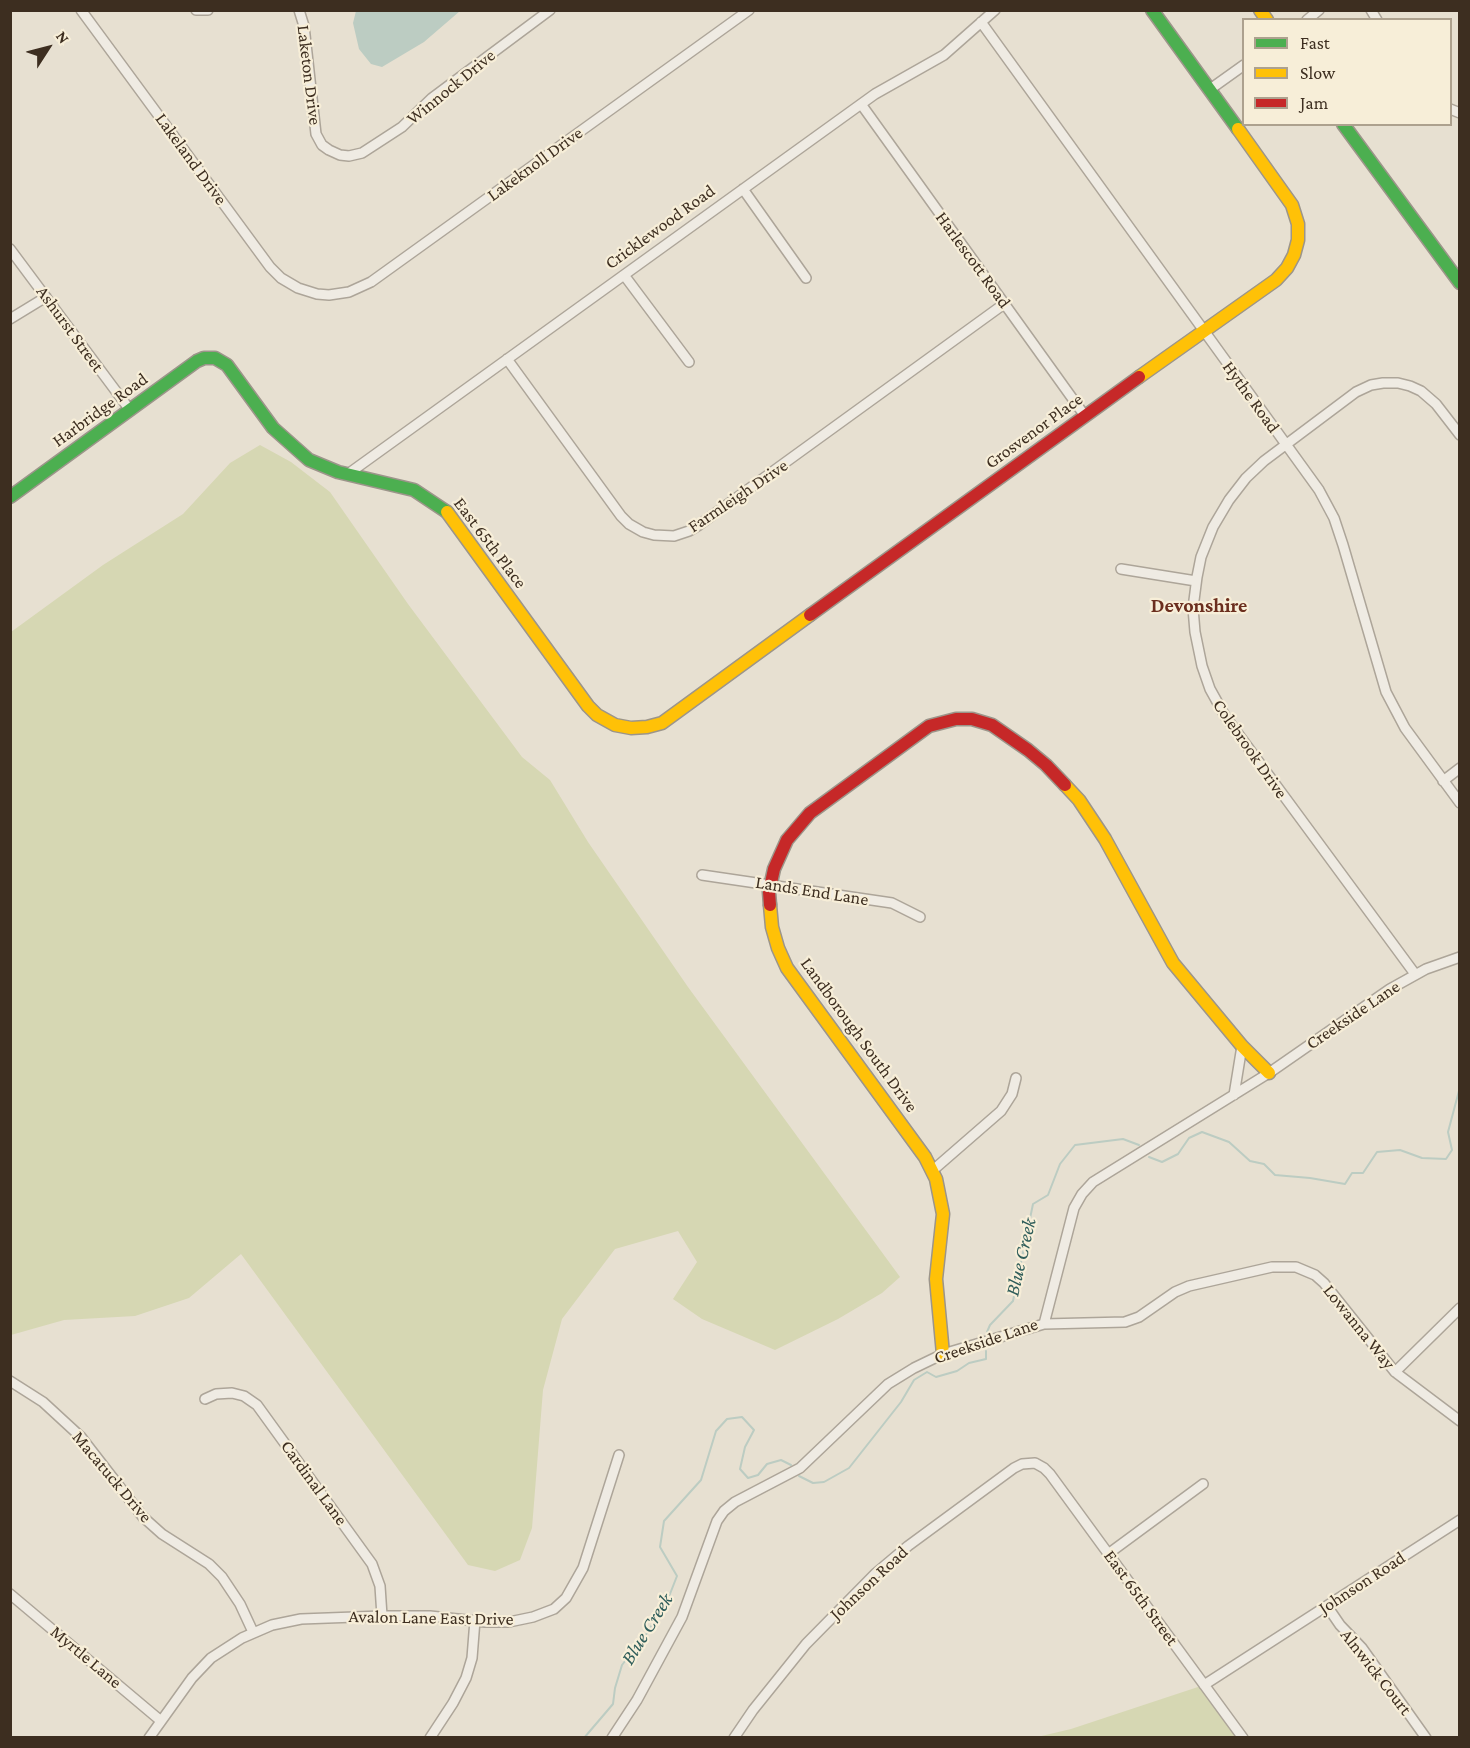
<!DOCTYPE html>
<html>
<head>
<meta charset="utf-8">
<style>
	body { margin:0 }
	#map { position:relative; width:1470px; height:1748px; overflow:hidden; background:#e7e0d1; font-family:"Crimson Pro",serif }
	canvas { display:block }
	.frame { position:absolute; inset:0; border:12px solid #3d2e20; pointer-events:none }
	.legend { position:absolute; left:1242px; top:18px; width:210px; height:108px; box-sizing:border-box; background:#f7eed8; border:2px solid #ada18e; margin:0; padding:8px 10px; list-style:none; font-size:18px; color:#3d2e20 }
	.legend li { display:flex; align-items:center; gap:12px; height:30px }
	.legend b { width:30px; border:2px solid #ada18e }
	.north { position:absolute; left:18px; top:18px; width:60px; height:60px; -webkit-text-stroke:4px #f7eed8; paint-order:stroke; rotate:54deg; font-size:16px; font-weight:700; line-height:24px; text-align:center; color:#3d2e20 }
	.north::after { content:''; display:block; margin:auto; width:21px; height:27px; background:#3d2e20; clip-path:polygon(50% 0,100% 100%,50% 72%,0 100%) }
</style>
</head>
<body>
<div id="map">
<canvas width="1470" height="1748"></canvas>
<div class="frame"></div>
<ul class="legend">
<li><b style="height:8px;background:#4caf50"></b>Fast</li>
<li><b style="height:8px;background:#ffc107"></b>Slow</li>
<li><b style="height:8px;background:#c62828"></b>Jam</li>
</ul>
<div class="north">N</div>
</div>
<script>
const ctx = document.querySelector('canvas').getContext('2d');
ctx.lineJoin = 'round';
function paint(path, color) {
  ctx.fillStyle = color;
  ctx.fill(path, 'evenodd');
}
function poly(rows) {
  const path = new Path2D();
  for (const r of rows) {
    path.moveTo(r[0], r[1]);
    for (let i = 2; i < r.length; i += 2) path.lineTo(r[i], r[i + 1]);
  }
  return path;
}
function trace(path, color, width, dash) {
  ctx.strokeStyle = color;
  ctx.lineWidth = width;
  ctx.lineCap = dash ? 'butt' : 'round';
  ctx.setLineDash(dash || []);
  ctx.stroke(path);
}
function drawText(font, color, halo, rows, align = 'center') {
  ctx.font = font + ' "Crimson Pro",serif';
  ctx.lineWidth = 4.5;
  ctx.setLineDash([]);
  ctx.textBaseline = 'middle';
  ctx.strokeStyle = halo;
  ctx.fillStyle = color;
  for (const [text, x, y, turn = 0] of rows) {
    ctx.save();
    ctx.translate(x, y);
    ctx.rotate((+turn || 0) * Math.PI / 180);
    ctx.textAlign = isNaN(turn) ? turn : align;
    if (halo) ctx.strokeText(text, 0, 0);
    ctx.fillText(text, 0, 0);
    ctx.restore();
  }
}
const green = poly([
	[260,445,291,462,330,492,408,604,522,757,550,780,588,842,688,987,900,1277,882,1293,838,1319,775,1350,702,1319,673,1299,697,1262,678,1231,615,1249,562,1319,543,1390,532,1528,520,1560,495,1571,468,1565,241,1254,189,1298,135,1316,64,1320,11,1335,11,632,103,565,183,514,230,463],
	[1204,1685,1242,1738,1033,1738,1071,1729]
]);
const water = poly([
	[356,11,356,10,460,11,424,42,382,67,371,64,359,49,353,23]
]);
const stream = poly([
	[1149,1157,1162,1162,1178,1154,1189,1138,1202,1132,1229,1142,1250,1161,1264,1164,1275,1175,1310,1178,1345,1184,1352,1173,1363,1173,1377,1152,1400,1150,1422,1158,1446,1159,1452,1150,1448,1132,1460,1087],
	[987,1332,990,1325,1013,1301,1033,1204,1048,1195,1060,1164,1075,1145,1123,1139,1139,1145],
	[799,1476,813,1483,824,1482,849,1468,901,1402,914,1380,927,1372,936,1377,957,1371,969,1363,986,1359,986,1351],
	[584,1738,613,1704,615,1688,622,1665,647,1633,668,1599,677,1576,660,1547,664,1521,701,1480,716,1431,727,1419,742,1417,754,1430,745,1447,740,1469,748,1478,758,1475,767,1464,781,1460,791,1465]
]);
const street = poly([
	[81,10,270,267,281,278,298,288,317,294,329,295,349,292,371,282,749,10],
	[196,10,208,10],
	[299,10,304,26,316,134,322,145,329,150,340,155,349,156,362,153,402,127,432,98,550,10],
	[1371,10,1377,20],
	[1307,20,1319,10],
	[981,22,1319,490,1334,518,1343,545,1386,692,1405,728,1460,803],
	[1209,90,1244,65],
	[861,104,1085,416],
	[1450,109,1460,113],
	[743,189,806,278],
	[10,249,130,410],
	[624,275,689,362],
	[10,319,46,297],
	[507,359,621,516,629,524,643,532,654,535,674,536,689,531,699,525,1004,304],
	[348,474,875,94,944,55,995,10],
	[1121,569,1196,581],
	[1443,781,1460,768],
	[702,875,892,903,920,917],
	[1415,974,1225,716,1210,689,1202,666,1195,632,1193,608,1197,577,1201,557,1213,527,1229,500,1246,478,1264,461,1356,392,1371,385,1383,383,1398,383,1410,386,1421,391,1436,404,1460,435],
	[1234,1095,1242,1046],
	[932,1171,1001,1111,1012,1094,1016,1078],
	[1044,1324,1074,1208,1082,1194,1093,1182,1269,1073,1390,989,1426,969,1460,957],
	[1395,1372,1460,1308],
	[10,1381,43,1402,81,1437,143,1517,162,1534,209,1564,222,1577,240,1604,253,1632],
	[205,1399,216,1394,232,1393,244,1396,257,1405,372,1564,380,1586,382,1616],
	[1108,1554,1203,1484],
	[10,1594,161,1721],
	[1327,1606,1340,1625,1362,1648,1426,1738],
	[1204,1685,1460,1520],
	[149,1738,192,1678,211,1658,242,1638,272,1625,301,1619,382,1616,430,1616,485,1622,509,1622,533,1617,554,1609,566,1598,583,1568,619,1455],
	[430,1738,453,1703,466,1678,472,1658,475,1620],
	[612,1738,637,1700,682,1617,717,1521,724,1511,735,1502,800,1468,888,1384,914,1368,943,1354,1044,1324,1125,1322,1139,1317,1175,1292,1189,1286,1272,1267,1296,1267,1315,1275,1324,1283,1395,1372,1460,1421],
	[734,1738,753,1710,806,1644,876,1573,908,1546,1014,1468,1022,1464,1035,1463,1044,1468,1050,1474,1243,1738]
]);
const fast = poly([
	[1152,10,1238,129],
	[1343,124,1460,283],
	[10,497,197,361,204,358,215,358,227,365,273,428,309,460,338,472,414,490,447,512]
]);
const slow = poly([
	[1260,10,1267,20],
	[1139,377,1276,280,1287,268,1294,255,1298,240,1298,224,1292,205,1238,129],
	[447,512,588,706,597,715,615,725,631,728,647,727,662,723,810,615],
	[1065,785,1079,800,1105,839,1173,963,1242,1046,1269,1073],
	[770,905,772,927,778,948,787,968,925,1157,936,1179,943,1214,936,1279,943,1354]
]);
const jam = poly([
	[810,615,1139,377],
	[770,905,769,892,774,869,787,840,810,813,929,726,956,719,972,719,992,725,1028,750,1046,765,1065,785]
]);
const streetNames = [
	["Laketon Drive",309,75,83],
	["Winnock Drive",451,87,-39],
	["Lakeland Drive",191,159,54],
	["Lakeknoll Drive",535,164,-36],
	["Cricklewood Road",660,227,-36],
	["Harlescott Road",973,260,54],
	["Ashurst Street",70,329,54],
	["Hythe Road",1251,397,54],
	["Harbridge Road",100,410,-36],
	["Grosvenor Place",1034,431,-36],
	["Farmleigh Drive",738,496,-34],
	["East 65th Place",490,543,53],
	["Colebrook Drive",1250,749,55],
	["Lands End Lane",812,891,9],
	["Creekside Lane",1353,1015,-34],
	["Landborough South Drive",859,1035,54],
	["Lowanna Way",1359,1327,51],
	["Creekside Lane",986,1341,-19],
	["Macatuck Drive",112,1477,50],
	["Cardinal Lane",314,1483,54],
	["Johnson Road",869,1583,-43],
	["Johnson Road",1362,1583,-33],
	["East 65th Street",1141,1598,54],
	["Avalon Lane East Drive",431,1618,1],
	["Myrtle Lane",86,1657,40],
	["Alnwick Court",1376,1672,52]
];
const neighbourhoodNames = [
	["Devonshire",1199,606]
];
const waterNames = [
	["Blue Creek",1021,1257,-77],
	["Blue Creek",647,1629,-58]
];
paint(green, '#d6d7b3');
paint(water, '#bcccc2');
trace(stream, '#bcccc2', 2);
trace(street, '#ada599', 12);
trace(fast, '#9c958a', 15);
trace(slow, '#9c958a', 15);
trace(jam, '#9c958a', 15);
trace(street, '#efebe3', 9);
trace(fast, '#4caf50', 12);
trace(slow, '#ffc107', 12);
trace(jam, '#c62828', 12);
drawText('18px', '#3d2e20', '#f7eed8', streetNames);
drawText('bold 20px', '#6b2e1e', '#f7eed8', neighbourhoodNames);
drawText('italic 20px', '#2f5d5a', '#f7eed8', waterNames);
</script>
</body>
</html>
